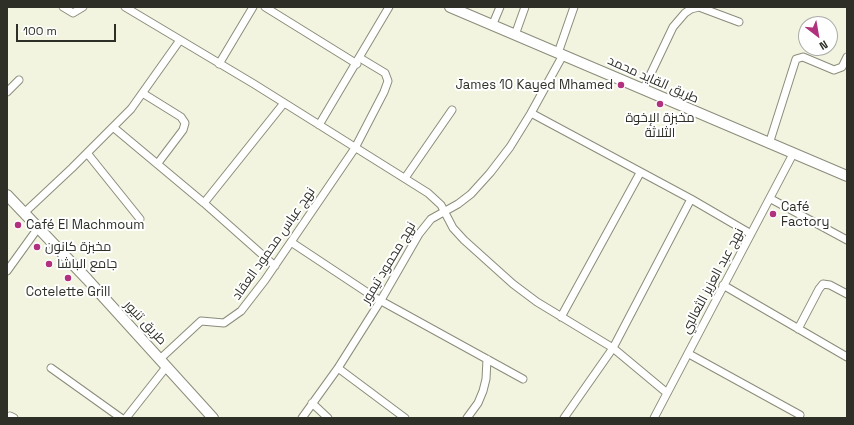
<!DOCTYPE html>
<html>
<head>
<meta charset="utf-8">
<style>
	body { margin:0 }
	#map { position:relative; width:854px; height:425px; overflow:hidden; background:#f2f4e0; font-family:"Space Grotesk",sans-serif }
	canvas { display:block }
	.frame { position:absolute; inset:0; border:8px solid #2e2f27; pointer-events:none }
	.north { position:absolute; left:798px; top:16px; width:40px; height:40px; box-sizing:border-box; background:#fff; border:1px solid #abaca9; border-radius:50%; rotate:149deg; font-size:11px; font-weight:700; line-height:16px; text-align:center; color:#2e2f27 }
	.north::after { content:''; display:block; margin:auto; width:14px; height:18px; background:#b1317e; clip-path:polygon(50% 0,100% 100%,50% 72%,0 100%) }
	.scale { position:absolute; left:16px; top:24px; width:100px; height:18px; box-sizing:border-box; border:2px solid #2e2f27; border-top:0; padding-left:5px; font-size:12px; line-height:14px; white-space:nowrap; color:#2e2f27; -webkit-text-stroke:3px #fff; paint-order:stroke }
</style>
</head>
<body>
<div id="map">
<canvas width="854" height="425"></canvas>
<div class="frame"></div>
<div class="north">N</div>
<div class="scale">100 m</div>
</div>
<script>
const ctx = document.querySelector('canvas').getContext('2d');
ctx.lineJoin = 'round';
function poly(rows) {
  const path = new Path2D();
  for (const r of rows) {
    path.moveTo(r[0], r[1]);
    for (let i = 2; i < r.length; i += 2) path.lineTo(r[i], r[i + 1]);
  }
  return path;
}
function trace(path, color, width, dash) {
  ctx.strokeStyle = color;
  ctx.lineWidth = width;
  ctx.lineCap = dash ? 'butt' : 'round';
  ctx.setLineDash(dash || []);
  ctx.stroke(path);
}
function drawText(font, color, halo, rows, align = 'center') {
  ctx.font = font + ' "Space Grotesk",Cairo,sans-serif';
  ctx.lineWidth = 4;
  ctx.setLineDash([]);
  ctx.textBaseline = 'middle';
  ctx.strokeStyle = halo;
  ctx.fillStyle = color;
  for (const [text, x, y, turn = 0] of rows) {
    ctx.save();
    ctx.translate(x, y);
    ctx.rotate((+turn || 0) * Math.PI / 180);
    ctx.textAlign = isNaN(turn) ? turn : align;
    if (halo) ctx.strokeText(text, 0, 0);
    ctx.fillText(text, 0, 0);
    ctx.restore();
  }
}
const street = poly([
	[63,7,73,13,83,7],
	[125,7,254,84,428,193,441,205,453,228,464,240,513,284,537,302,613,348,667,393],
	[265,7,357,64],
	[492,26,500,7],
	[515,35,525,7],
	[558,53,574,7],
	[219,64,253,7],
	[643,90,673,27,685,13,691,9,699,7,739,22],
	[7,92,19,80],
	[144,94,181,117,185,123,183,130,158,163],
	[531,113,691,199,751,234],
	[319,125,389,7],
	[113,127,204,203,275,266],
	[769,144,796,59,803,57,834,70,842,67,847,57],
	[87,153,140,219],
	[405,178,452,110],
	[771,199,847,240],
	[204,203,284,103],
	[24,213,72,168,131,109,180,40],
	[291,242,374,297,523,379],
	[7,271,38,228],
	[723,285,847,357],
	[561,317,640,173],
	[798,329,819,289,823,284,830,285,847,294],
	[689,354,800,415],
	[160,359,201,321,224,323,241,311,265,280,355,148,384,92,388,81,385,73,360,58],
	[51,368,121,418],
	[338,368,405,418],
	[312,403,328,418],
	[9,418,10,416,14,418],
	[126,418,167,366],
	[302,418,338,368,381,300,419,234,431,219,458,204,471,194,490,173,510,147,531,113,563,55],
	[467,418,478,403,483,391,486,379,487,359],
	[564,418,613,348,691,199],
	[654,418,793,154]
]);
const secondary = poly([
	[450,7,847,176],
	[7,195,87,279,213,418]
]);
const markers = [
	[621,85,4,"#b1317e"],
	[660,104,4,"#b1317e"],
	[773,214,4,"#b1317e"],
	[18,225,4,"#b1317e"],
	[37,247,4,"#b1317e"],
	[49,264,4,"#b1317e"],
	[68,278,4,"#b1317e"]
];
const streetNames = [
	["طريق القايد محمد",653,80,24],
	["نهج عباس محمود العقاد",274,244,-55],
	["نهج محمود تيمور",389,263,-59],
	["نهج عبد العزيز الثعالبي",713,281,-62],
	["طريق تنيور",145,323,47]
];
const poiNames = [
	["James 10 Kayed Mhamed",613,85,"right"],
	["مخبزة الإخوة",660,118,"center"],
	["الثلاثة",660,133,"center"],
	["Café",781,207],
	["Factory",781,222],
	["Café El Machmoum",26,225],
	["مخبزة كانون",45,247],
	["جامع الباشا",57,264],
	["Cotelette Grill",68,292,"center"]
];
trace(street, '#8b8c7a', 9);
trace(secondary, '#8b8c7a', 12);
trace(street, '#fff', 7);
trace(secondary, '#fff', 10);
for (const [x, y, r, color] of markers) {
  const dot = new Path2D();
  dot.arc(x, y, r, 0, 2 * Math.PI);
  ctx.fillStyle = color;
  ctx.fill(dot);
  trace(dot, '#fff', 1.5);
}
drawText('13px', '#2e2f27', '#fff', streetNames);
drawText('13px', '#2e2f27', '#fff', poiNames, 'left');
</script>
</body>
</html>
